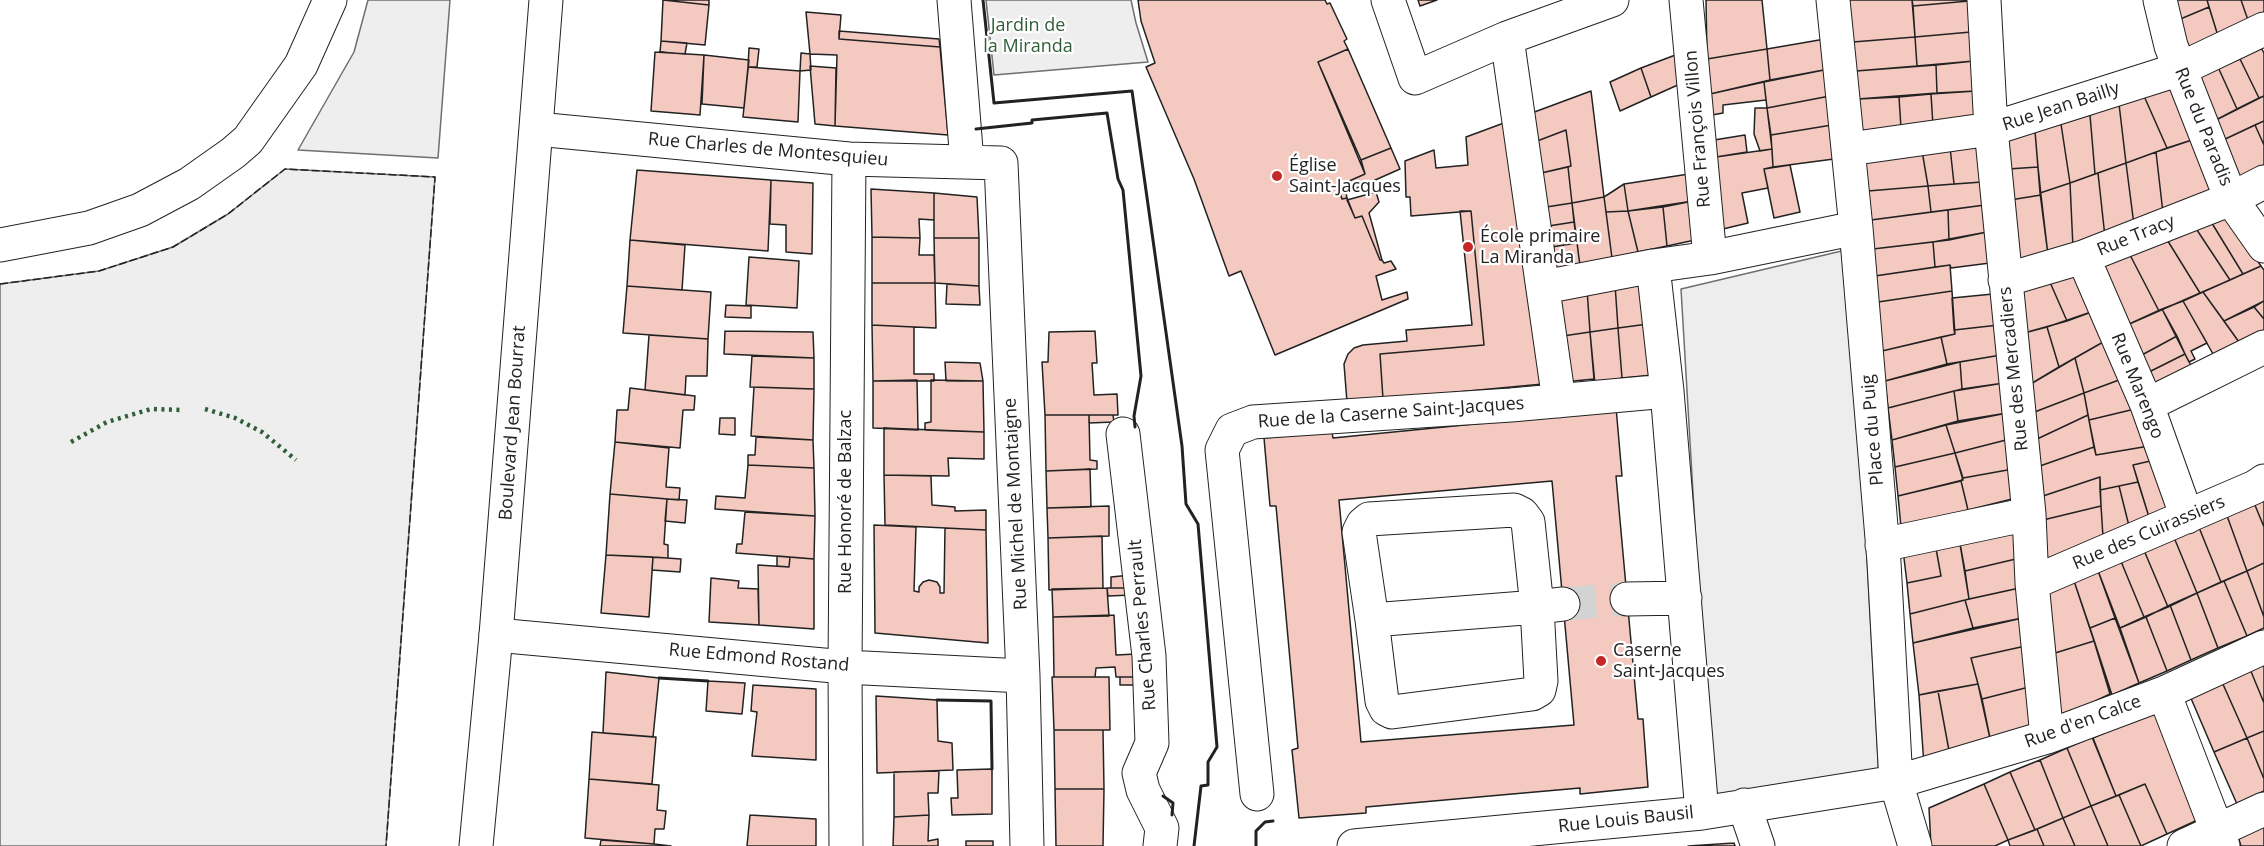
<!DOCTYPE html>
<html>
<head>
<meta charset="utf-8">
<style>
	body { margin:0 }
	canvas { display:block; background:#fff }
</style>
</head>
<body>
<canvas width="2264" height="846"></canvas>
<script>
const ctx = document.querySelector('canvas').getContext('2d');
ctx.lineJoin = 'round';
function paint(path, color) {
  ctx.fillStyle = color;
  ctx.fill(path, 'evenodd');
}
function poly(rows) {
  const path = new Path2D();
  for (const r of rows) {
    path.moveTo(r[0], r[1]);
    for (let i = 2; i < r.length; i += 2) path.lineTo(r[i], r[i + 1]);
  }
  return path;
}
function trace(path, color, width, dash) {
  ctx.strokeStyle = color;
  ctx.lineWidth = width;
  ctx.lineCap = dash ? 'butt' : 'round';
  ctx.setLineDash(dash || []);
  ctx.stroke(path);
}
function drawText(font, color, halo, rows, align = 'center') {
  ctx.font = font + ' "Open Sans",sans-serif';
  ctx.lineWidth = 4.5;
  ctx.setLineDash([]);
  ctx.textBaseline = 'middle';
  ctx.strokeStyle = halo;
  ctx.fillStyle = color;
  for (const [text, x, y, turn = 0] of rows) {
    ctx.save();
    ctx.translate(x, y);
    ctx.rotate((+turn || 0) * Math.PI / 180);
    ctx.textAlign = isNaN(turn) ? turn : align;
    if (halo) ctx.strokeText(text, 0, 0);
    ctx.fillText(text, 0, 0);
    ctx.restore();
  }
}
const green = poly([
	[368,0,450,0,438,158,298,150,354,52,368,0],
	[986,0,1131,0,1136,23,1148,62,994,75,986,0],
	[285,169,435,177,386,846,0,846,0,284,99,271,173,247,228,214,285,169]
]);
const parking = poly([
	[1850,249,1879,779,1711,798,1681,289,1850,249]
]);
const building = poly([
	[663,0,709,5,705,45,661,41,663,0],
	[663,0,709,0,709,5,663,0],
	[1138,0,1325,0,1327,4,1330,3,1347,39,1344,41,1348,49,1318,62,1365,174,1338,186,1342,199,1347,198,1355,218,1362,216,1380,260,1382,260,1384,263,1391,261,1396,269,1376,276,1382,300,1407,292,1408,299,1275,355,1241,271,1229,276,1194,179,1146,67,1155,63,1141,21,1138,0],
	[1418,0,1437,0,1420,6,1418,0],
	[1706,0,1762,0,1767,49,1707,59,1706,0],
	[1849,0,1912,0,1915,37,1853,42,1849,0],
	[1912,0,1969,0,1969,1,1913,6,1912,0],
	[2172,0,2207,0,2209,7,2178,20,2172,0],
	[2207,0,2241,0,2249,23,2218,36,2207,0],
	[2241,0,2264,0,2264,16,2249,23,2241,0],
	[1969,1,1971,32,1915,37,1913,6,1969,1],
	[2209,7,2218,36,2187,49,2178,20,2209,7],
	[806,12,841,15,839,39,940,47,948,135,835,126,837,55,810,54,806,12],
	[839,31,939,39,940,47,839,39,839,31],
	[1971,32,1974,61,1917,66,1915,37,1971,32],
	[1915,37,1917,66,1856,71,1853,42,1915,37],
	[1825,39,1829,69,1770,80,1767,49,1825,39],
	[661,41,687,43,685,54,660,52,661,41],
	[2260,46,2264,53,2264,96,2259,98,2240,59,2260,46],
	[749,48,759,49,757,67,748,67,749,48],
	[1348,49,1391,148,1361,160,1318,62,1348,49],
	[1767,49,1770,80,1710,94,1707,59,1767,49],
	[655,52,704,55,700,115,651,111,655,52],
	[801,53,810,54,811,70,800,71,801,53],
	[1678,54,1680,84,1651,97,1641,68,1678,54],
	[704,55,749,60,744,108,702,104,704,55],
	[2240,59,2259,98,2237,109,2218,67,2240,59],
	[1974,61,1976,91,1937,93,1936,65,1974,61],
	[1936,65,1937,93,1858,99,1856,71,1936,65],
	[810,66,836,68,835,126,815,124,810,66],
	[748,67,800,71,798,122,743,117,748,67],
	[2218,67,2237,109,2212,122,2192,77,2218,67],
	[1641,68,1651,97,1620,111,1610,82,1641,68],
	[1829,69,1830,96,1767,108,1764,82,1829,69],
	[1764,82,1766,100,1723,105,1723,113,1712,115,1710,94,1764,82],
	[2173,86,2195,139,2167,148,2144,96,2173,86],
	[1591,91,1604,197,1572,203,1568,167,1571,166,1566,130,1532,143,1529,114,1591,91],
	[1976,91,1978,122,1933,126,1931,94,1976,91],
	[1931,94,1933,126,1901,128,1899,97,1931,94],
	[1830,96,1832,125,1771,135,1767,108,1830,96],
	[2144,96,2167,148,2126,163,2119,104,2144,96],
	[2264,96,2264,121,2221,141,2212,122,2264,96],
	[1899,97,1901,128,1861,131,1858,99,1899,97],
	[2119,104,2126,163,2095,174,2090,115,2119,104],
	[1755,108,1767,108,1772,149,1760,151,1754,134,1755,108],
	[2090,115,2095,174,2070,183,2061,124,2090,115],
	[1512,120,1543,384,1383,399,1380,354,1484,345,1471,211,1411,216,1410,197,1406,197,1405,161,1434,150,1436,168,1468,165,1466,137,1512,120],
	[2264,121,2264,145,2255,125,2264,121],
	[2061,124,2070,183,2040,193,2035,131,2061,124],
	[1832,125,1834,159,1773,167,1771,135,1832,125],
	[2255,125,2264,145,2264,168,2239,180,2221,141,2255,125],
	[1566,130,1571,166,1537,174,1532,143,1566,130],
	[2035,131,2038,167,2008,169,2005,139,2035,131],
	[1745,135,1747,152,1716,157,1714,140,1745,135],
	[2195,139,2216,190,2163,213,2156,152,2195,139],
	[1982,144,1982,182,1954,184,1950,147,1982,144],
	[1950,147,1954,184,1928,186,1922,151,1950,147],
	[1391,148,1400,169,1346,193,1347,198,1342,199,1338,186,1365,174,1361,160,1391,148],
	[1772,149,1773,167,1764,169,1768,188,1742,193,1748,223,1723,229,1716,157,1772,149],
	[1922,151,1928,186,1868,191,1865,157,1922,151],
	[2156,152,2163,213,2134,225,2126,163,2156,152],
	[2126,163,2134,225,2105,237,2098,173,2126,163],
	[1790,165,1800,212,1774,218,1764,169,1790,165],
	[1568,167,1572,203,1540,208,1537,174,1568,167],
	[2038,167,2041,195,2010,200,2008,169,2038,167],
	[637,170,771,180,768,251,630,240,637,170],
	[2098,173,2105,237,2073,248,2070,183,2098,173],
	[1689,174,1693,201,1628,211,1624,184,1689,174],
	[771,180,813,183,812,254,786,252,786,225,770,224,771,180],
	[1982,182,1985,205,1931,212,1928,186,1982,182],
	[2070,183,2073,248,2048,255,2040,193,2070,183],
	[1624,184,1628,211,1606,212,1604,197,1624,184],
	[1928,186,1931,212,1871,220,1868,191,1928,186],
	[871,189,934,193,934,220,919,219,920,238,872,237,871,189],
	[1376,192,1379,202,1369,213,1382,260,1380,260,1362,216,1355,218,1347,200,1376,192],
	[934,193,977,197,979,238,934,238,934,193],
	[2041,195,2048,255,2017,262,2010,200,2041,195],
	[1604,197,1612,258,1580,266,1572,203,1604,197],
	[1693,201,1695,240,1667,246,1663,207,1693,201],
	[1572,203,1574,222,1542,227,1540,208,1572,203],
	[1985,205,1987,232,1949,240,1948,210,1985,205],
	[1663,207,1667,246,1638,252,1628,211,1663,207],
	[1948,210,1949,240,1873,249,1871,220,1948,210],
	[1460,211,1471,211,1484,345,1380,354,1383,399,1347,402,1344,364,1348,354,1354,348,1363,345,1407,341,1406,330,1472,325,1460,211],
	[1628,211,1638,252,1612,258,1606,212,1628,211],
	[2225,213,2240,235,2261,266,2243,274,2210,220,2225,213],
	[2210,220,2243,274,2230,280,2195,227,2210,220],
	[1574,222,1577,243,1545,248,1542,227,1574,222],
	[2195,227,2230,280,2200,293,2166,238,2195,227],
	[1987,232,1990,263,1951,268,1950,265,1935,267,1933,242,1987,232],
	[872,237,920,238,919,255,934,255,935,283,872,283,872,237],
	[934,238,979,238,979,286,935,283,934,238],
	[2166,238,2200,293,2159,311,2129,253,2166,238],
	[630,240,685,245,682,290,627,286,630,240],
	[1933,242,1935,267,1875,276,1873,249,1933,242],
	[1577,243,1580,266,1549,271,1545,248,1577,243],
	[2129,253,2159,311,2127,325,2099,265,2129,253],
	[749,257,799,261,797,308,746,305,749,257],
	[1950,265,1952,291,1878,302,1875,276,1950,265],
	[2261,266,2264,270,2264,301,2224,321,2203,292,2261,266],
	[2076,272,2097,310,2067,321,2049,280,2076,272],
	[1644,278,1648,324,1618,328,1615,284,1644,278],
	[2049,280,2067,321,2024,333,2018,291,2049,280],
	[872,283,935,283,936,328,872,325,872,283],
	[947,284,979,286,980,305,946,304,947,284],
	[1615,284,1618,328,1590,332,1587,289,1615,284],
	[627,286,711,292,708,339,623,333,627,286],
	[1587,289,1590,332,1563,336,1561,296,1587,289],
	[1952,291,1955,334,1882,351,1878,302,1952,291],
	[2203,292,2244,349,2217,361,2183,301,2203,292],
	[1993,294,1999,325,1954,330,1952,298,1993,294],
	[2183,301,2207,343,2191,351,2195,359,2189,362,2162,309,2183,301],
	[2264,301,2264,319,2254,307,2264,301],
	[726,305,751,306,751,318,725,317,726,305],
	[2254,307,2264,319,2264,339,2244,349,2224,321,2254,307],
	[2162,309,2177,336,2140,356,2127,325,2162,309],
	[2097,310,2112,337,2059,367,2047,327,2097,310],
	[1648,324,1653,375,1622,378,1618,328,1648,324],
	[872,325,914,327,914,374,934,374,934,381,873,381,872,325],
	[1999,325,2001,355,1947,364,1941,337,1955,334,1954,330,1999,325],
	[2047,327,2059,367,2029,385,2024,333,2047,327],
	[1618,328,1622,378,1595,384,1590,332,1618,328],
	[725,331,813,332,814,358,724,354,725,331],
	[1095,331,1097,363,1092,363,1094,395,1117,394,1118,415,1045,415,1042,362,1048,362,1049,332,1095,331],
	[1590,332,1594,379,1564,382,1563,336,1590,332],
	[649,335,708,339,707,376,686,376,685,395,645,390,649,335],
	[2177,336,2185,354,2147,373,2140,356,2177,336],
	[1941,337,1947,364,1885,381,1882,351,1941,337],
	[2112,337,2127,377,2084,393,2075,358,2112,337],
	[2185,354,2195,373,2154,392,2147,373,2185,354],
	[2001,355,2004,383,1962,389,1960,362,2001,355],
	[752,356,814,358,814,389,750,387,752,356],
	[2075,358,2084,393,2032,413,2029,385,2075,358],
	[945,362,980,363,983,381,946,381,945,362],
	[1960,362,1962,389,1888,408,1885,381,1960,362],
	[2127,377,2139,408,2089,420,2084,393,2127,377],
	[917,380,918,430,873,428,873,381,917,380],
	[931,380,983,381,984,432,925,430,925,423,931,422,931,380],
	[2004,383,2007,413,1958,421,1954,391,2004,383],
	[754,387,814,389,813,440,751,436,754,387],
	[630,388,695,396,694,410,683,410,680,448,615,442,617,410,628,410,630,388],
	[1954,391,1958,421,1892,440,1888,408,1954,391],
	[2084,393,2088,415,2035,440,2032,413,2084,393],
	[1616,407,1622,476,1616,476,1638,719,1643,719,1648,787,1580,794,1580,788,1366,807,1366,813,1299,818,1292,750,1298,748,1276,506,1270,506,1264,438,1332,432,1333,438,1545,417,1616,407],
	[1552,481,1574,725,1361,742,1339,500,1552,481],
	[2139,408,2155,445,2096,455,2089,420,2139,408],
	[2007,413,2010,439,1955,453,1946,425,2007,413],
	[1045,415,1089,415,1090,460,1097,461,1097,469,1046,471,1045,415],
	[1089,415,1113,415,1114,422,1089,423,1089,415],
	[2088,415,2094,447,2037,467,2035,440,2088,415],
	[720,418,735,418,735,435,719,434,720,418],
	[1946,425,1955,453,1895,467,1892,440,1946,425],
	[884,428,984,432,984,459,948,458,949,476,884,475,884,428],
	[756,437,813,440,814,468,748,465,748,455,755,455,756,437],
	[2010,439,2013,469,1963,478,1955,453,2010,439],
	[615,442,669,448,666,487,680,488,679,500,610,494,615,442],
	[2155,445,2159,459,2133,465,2138,482,2100,490,2100,477,2040,497,2037,467,2094,447,2096,455,2155,445],
	[1955,453,1963,480,1898,496,1895,467,1955,453],
	[2159,459,2175,506,2149,517,2133,465,2159,459],
	[748,465,814,468,815,516,715,509,716,496,745,498,748,465],
	[1090,469,1091,507,1047,508,1046,471,1090,469],
	[2013,469,2016,498,1968,510,1961,481,1963,478,2013,469],
	[884,475,931,476,932,505,955,507,955,511,986,510,986,530,885,525,884,475],
	[2100,477,2101,506,2043,520,2040,497,2100,477],
	[1961,481,1968,510,1901,527,1898,496,1961,481],
	[2138,482,2149,517,2129,526,2119,486,2138,482],
	[2119,486,2129,526,2103,537,2100,490,2119,486],
	[2264,492,2264,527,2252,498,2264,492],
	[610,494,667,499,664,544,668,545,668,558,606,555,610,494],
	[2252,498,2264,527,2264,563,2247,571,2226,513,2252,498],
	[667,499,687,500,685,523,665,521,667,499],
	[1109,506,1109,536,1048,538,1047,508,1109,506],
	[2101,506,2103,537,2046,559,2043,520,2101,506],
	[745,512,815,516,814,559,736,553,737,544,742,544,745,512],
	[2226,513,2247,571,2221,582,2198,525,2226,513],
	[874,525,916,527,914,591,919,592,919,587,923,582,929,580,937,582,940,587,940,593,944,593,945,528,986,530,988,643,875,633,874,525],
	[2198,525,2221,582,2197,593,2173,535,2198,525],
	[2017,528,2020,558,1965,571,1959,538,2017,528],
	[2173,535,2197,593,2168,607,2143,548,2173,535],
	[1102,536,1103,588,1049,590,1048,538,1102,536],
	[1959,538,1969,599,1910,614,1907,583,1941,576,1935,543,1959,538],
	[1935,543,1941,576,1907,583,1903,550,1935,543],
	[2143,548,2168,607,2144,617,2120,559,2143,548],
	[606,555,653,557,649,617,601,613,606,555],
	[777,556,790,557,789,567,777,566,777,556],
	[653,557,681,559,680,572,652,570,653,557],
	[790,557,814,559,814,629,759,625,758,565,789,567,790,557],
	[2020,558,2024,587,1969,599,1965,571,2020,558],
	[2120,559,2144,617,2120,628,2097,568,2120,559],
	[2264,563,2264,617,2247,571,2264,563],
	[2097,568,2115,618,2090,628,2073,578,2097,568],
	[2247,571,2264,617,2264,628,2247,636,2224,581,2247,571],
	[1131,575,1132,588,1111,588,1111,577,1131,575],
	[711,578,739,581,738,588,758,589,759,625,709,622,711,578],
	[2073,578,2094,641,2055,653,2047,590,2073,578],
	[2224,581,2247,636,2218,648,2197,593,2224,581],
	[2024,587,2027,617,1973,628,1965,600,2024,587],
	[1107,588,1109,616,1053,617,1052,589,1107,588],
	[1107,588,1132,588,1132,595,1108,596,1107,588],
	[2197,593,2218,648,2191,660,2170,605,2197,593],
	[1965,600,1973,628,1913,643,1910,614,1965,600],
	[2170,605,2191,660,2167,671,2146,617,2170,605],
	[1114,615,1116,655,1136,654,1137,677,1116,677,1115,667,1096,668,1095,677,1054,677,1053,617,1114,615],
	[2027,617,2030,645,1971,658,1978,684,1919,695,1913,643,2027,617],
	[2146,617,2167,671,2139,683,2120,628,2146,617],
	[2115,618,2139,683,2112,695,2090,628,2115,618],
	[2094,641,2110,694,2060,718,2055,653,2094,641],
	[2030,645,2033,686,1982,699,1971,658,2030,645],
	[2264,662,2264,703,2250,669,2264,662],
	[2250,669,2264,703,2264,731,2247,738,2222,682,2250,669],
	[606,672,659,678,653,737,603,733,606,672],
	[1052,677,1109,677,1110,730,1054,730,1052,677],
	[1120,677,1137,677,1137,685,1120,685,1120,677],
	[708,681,745,683,742,714,706,711,708,681],
	[2222,682,2247,738,2214,752,2190,696,2222,682],
	[1978,684,1991,743,1950,756,1938,691,1978,684],
	[753,685,816,689,816,760,752,756,757,712,751,711,753,685],
	[2033,686,2037,727,1991,743,1982,699,2033,686],
	[1938,691,1950,756,1924,765,1919,695,1938,691],
	[876,696,937,700,938,741,952,743,953,770,877,773,876,696],
	[2155,710,2202,818,2167,834,2145,784,2116,796,2093,738,2155,710],
	[1054,730,1103,730,1104,789,1055,789,1054,730],
	[2264,731,2264,779,2247,738,2264,731],
	[592,732,656,737,652,784,589,779,592,732],
	[2092,737,2116,796,2091,806,2067,748,2092,737],
	[2247,738,2264,779,2264,791,2237,804,2214,752,2247,738],
	[2067,748,2091,806,2063,818,2040,760,2067,748],
	[2040,760,2063,818,2035,830,2010,772,2040,760],
	[992,769,992,814,952,815,951,798,958,798,957,770,992,769],
	[939,771,938,793,928,793,929,815,894,817,894,772,939,771],
	[2010,772,2035,830,2008,840,1984,784,2010,772],
	[589,779,659,785,657,810,666,811,664,829,655,829,654,844,585,838,589,779],
	[1984,784,2008,840,1995,846,1931,846,1929,808,1984,784],
	[2145,784,2167,834,2141,846,2119,795,2145,784],
	[1055,789,1104,789,1103,846,1056,846,1055,789],
	[2119,795,2141,846,2108,846,2091,806,2119,795],
	[2091,806,2108,846,2075,846,2063,818,2091,806],
	[750,815,816,819,816,846,747,846,750,815],
	[929,815,928,841,938,839,938,846,893,846,894,817,929,815],
	[2063,818,2075,846,2044,846,2037,829,2063,818],
	[2264,819,2264,846,2241,846,2236,830,2264,819],
	[2037,829,2044,846,2010,846,2008,840,2037,829],
	[601,840,654,844,671,846,600,846,601,840],
	[966,841,993,841,993,846,966,846,966,841],
	[1734,843,1735,846,1688,846,1734,843]
]);
const minorTunnel = poly([
	[1563,604,1627,599]
]);
const minor = poly([
	[954,0,967,162],
	[1388,0,1415,78,1507,38,1612,0],
	[1686,0,1710,258],
	[1833,0,1856,228,1884,562,1896,782,1915,846],
	[1984,0,1991,129,2029,514,2032,583,2047,737],
	[2160,0,2171,46,2231,199,2264,246],
	[1507,38,1559,401],
	[537,129,849,159,1001,163,1023,676,1027,846],
	[1849,149,1991,129,2180,69,2264,29],
	[0,245,89,228,140,210,189,184,233,153,248,140,301,65,330,0],
	[2083,257,2147,405,2187,517],
	[1653,266,1667,391,1702,813],
	[2005,280,2083,257,2231,199,2264,182],
	[1544,287,1653,266,1710,258,1856,228],
	[2147,405,2264,347],
	[1123,434,1149,656,1152,743,1139,773,1143,790,1162,828,1160,846],
	[1882,545,2029,514],
	[2032,583,2255,487,2264,481],
	[1627,599,1685,598],
	[1372,620,1359,532,1363,524,1369,519,1514,510,1522,514,1528,522,1537,607,1541,681,1539,690,1532,694,1392,712,1386,709,1382,701,1372,620,1537,607,1563,604],
	[496,635,845,667,1023,676],
	[2164,693,2223,846],
	[1257,794,1222,450,1232,430,1253,422,1511,405,1667,391],
	[1744,805,1758,846],
	[846,846,845,667,849,159],
	[1354,846,1702,813,1896,782,2047,737,2164,693,2264,647],
	[2184,846,2264,809]
]);
const major = poly([
	[476,846,496,635,546,0]
]);
const hedge = poly([
	[205,409,235,418,262,432,296,460],
	[71,442,107,422,151,409,183,410]
]);
const fence = poly([
	[0,284,99,271,173,247,228,214,285,169,435,177,386,846]
]);
const wall = poly([
	[983,0,994,103,1132,91,1182,446,1186,504,1198,524,1217,747,1208,762,1208,785,1201,786,1194,846],
	[976,129,1032,123,1032,120,1107,113,1118,179,1123,190,1141,376,1134,416,1135,427],
	[659,678,708,681],
	[937,700,991,701,992,769],
	[1163,796,1173,803,1172,815],
	[1256,846,1256,831,1265,822,1273,821]
]);
const markers = [
	[1277,176,6,"#c62828"],
	[1468,247,6,"#c62828"],
	[1601,661,6,"#c62828"]
];
const parkNames = [
	["Jardin de",1028,26],
	["la Miranda",1028,47]
];
const streetNames = [
	["Rue Jean Bailly",2061,107,-18],
	["Rue du Paradis",2203,127,68],
	["Rue François Villon",1698,129,-95],
	["Rue Charles de Montesquieu",768,150,5],
	["Rue Tracy",2136,236,-22],
	["Rue des Mercadiers",2014,369,-96],
	["Rue Marengo",2137,386,68],
	["Rue de la Caserne Saint-Jacques",1391,413,-4],
	["Boulevard Jean Bourrat",513,423,-86],
	["Place du Puig",1873,430,-95],
	["Rue Honoré de Balzac",846,502,-90],
	["Rue Michel de Montaigne",1016,504,-93],
	["Rue des Cuirassiers",2149,533,-23],
	["Rue Charles Perrault",1143,625,-95],
	["Rue Edmond Rostand",759,658,5],
	["Rue d'en Calce",2083,722,-20],
	["Rue Louis Bausil",1626,820,-6]
];
const poiNames = [
	["Église",1289,166],
	["Saint-Jacques",1289,187],
	["École primaire",1480,237],
	["La Miranda",1480,258],
	["Caserne",1613,651],
	["Saint-Jacques",1613,672]
];
paint(green, '#eee');
trace(green, '#6f6f6f', 1.5);
paint(parking, '#ededed');
trace(parking, '#6f6f6f', 1.5);
paint(building, '#f3c9c0');
trace(building, '#222', 1.5);
trace(minorTunnel, '#d3d3d3', 33, [33, 16]);
trace(minor, '#222', 35);
trace(major, '#222', 35);
trace(minor, '#fff', 33);
trace(major, '#fff', 33);
trace(hedge, '#2f5e38', 4.5, [3, 4.5]);
trace(fence, '#222', 1.5, [8, 3]);
trace(wall, '#222', 3);
for (const [x, y, r, color] of markers) {
  const dot = new Path2D();
  dot.arc(x, y, r, 0, 2 * Math.PI);
  ctx.fillStyle = color;
  ctx.fill(dot);
  trace(dot, '#fff', 2);
}
drawText('18px', '#2f5e38', '#fff', parkNames);
drawText('18px', '#222', '#fff', streetNames);
drawText('18px', '#222', '#fff', poiNames, 'left');
</script>
</body>
</html>
